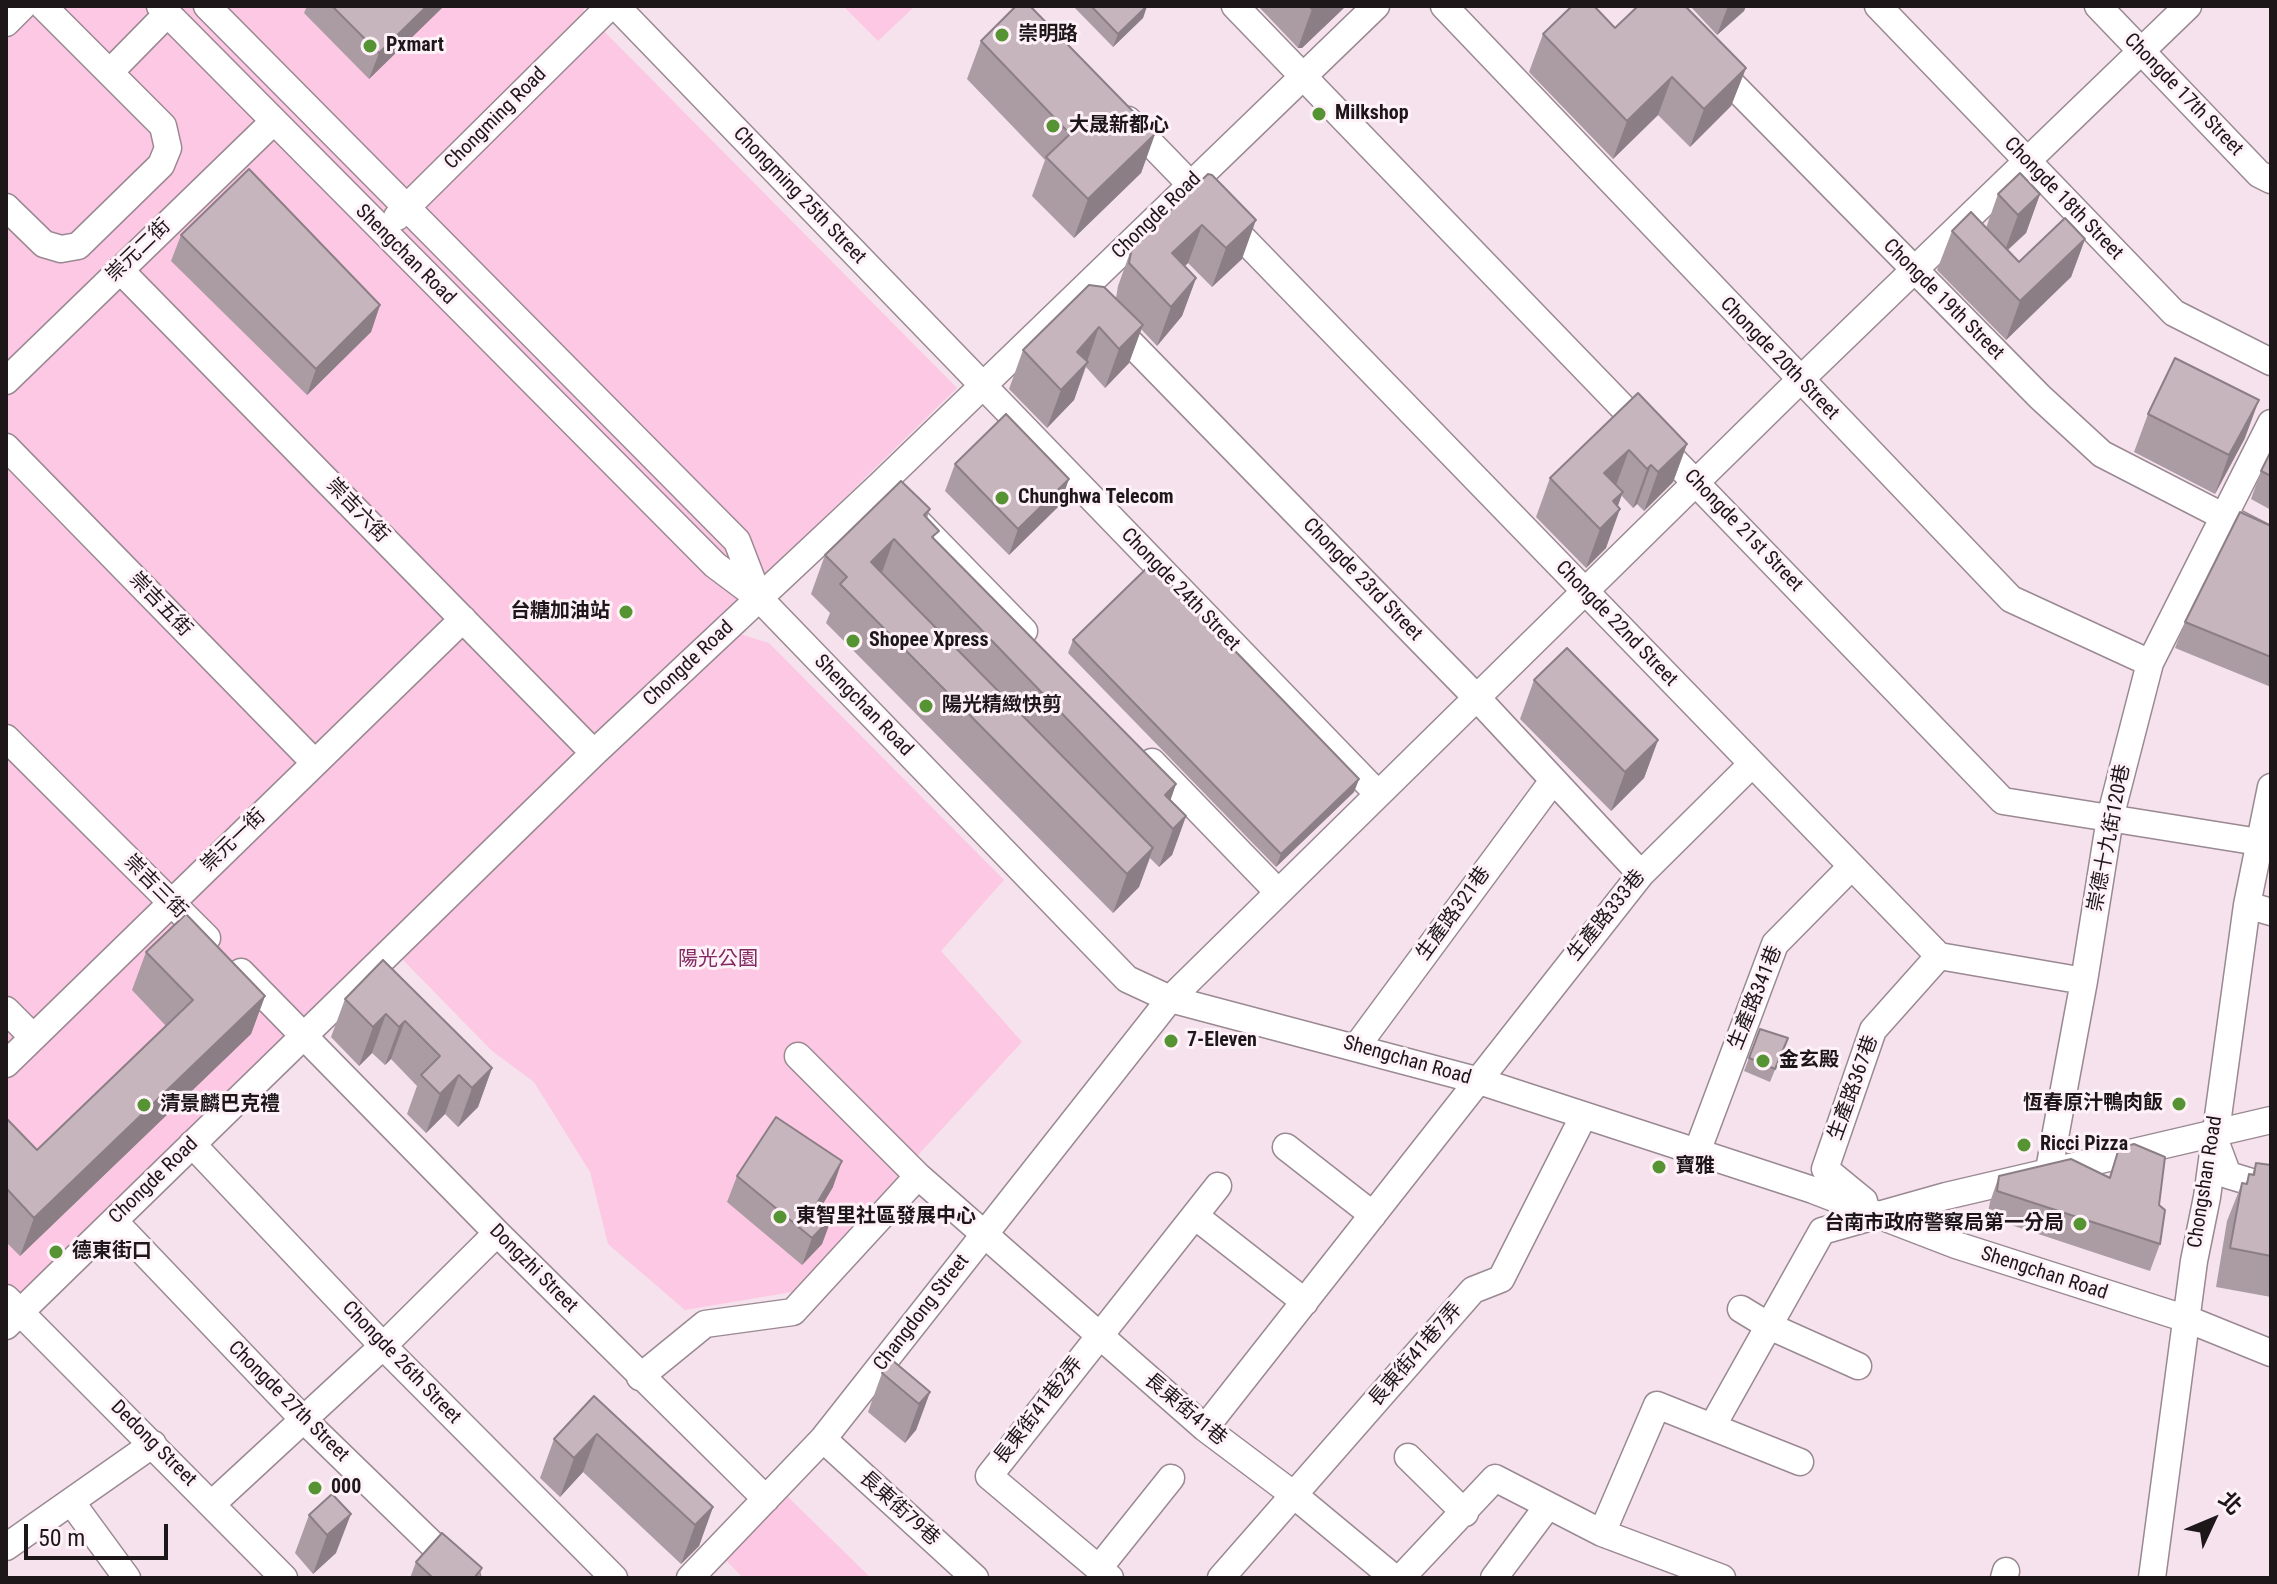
<!DOCTYPE html>
<html>
<head>
<meta charset="utf-8">
<style>
	body { margin:0 }
	#map { position:relative; width:2277px; height:1584px; overflow:hidden; background:#f5e2ec; font-family:"Roboto Condensed","Noto Sans TC",sans-serif }
	canvas { display:block }
	.frame { position:absolute; inset:0; border:8px solid #1d171a; pointer-events:none }
	.north { position:absolute; left:2173px; top:1480px; width:80px; height:80px; -webkit-text-stroke:6px #fef2f8; paint-order:stroke; rotate:46deg; font-size:22px; font-weight:700; line-height:32px; text-align:center; color:#1d171a }
	.north::after { content:''; display:block; margin:auto; width:28px; height:36px; background:#1d171a; clip-path:polygon(50% 0,100% 100%,50% 72%,0 100%) }
	.scale { position:absolute; left:24px; top:1524px; width:144px; height:36px; box-sizing:border-box; border:4px solid #1d171a; border-top:0; padding-left:10px; font-size:24px; line-height:28px; white-space:nowrap; color:#1d171a; -webkit-text-stroke:6px #fef2f8; paint-order:stroke }
</style>
</head>
<body>
<div id="map">
<canvas width="2277" height="1584"></canvas>
<div class="frame"></div>
<div class="north">北</div>
<div class="scale">50 m</div>
</div>
<script>
const ctx = document.querySelector('canvas').getContext('2d');
ctx.lineJoin = 'round';
function paint(path, color) {
  ctx.fillStyle = color;
  ctx.fill(path, 'evenodd');
}
function poly(rows) {
  const path = new Path2D();
  for (const r of rows) {
    path.moveTo(r[0], r[1]);
    for (let i = 2; i < r.length; i += 2) path.lineTo(r[i], r[i + 1]);
  }
  return path;
}
function trace(path, color, width, dash) {
  ctx.strokeStyle = color;
  ctx.lineWidth = width;
  ctx.lineCap = dash ? 'butt' : 'round';
  ctx.setLineDash(dash || []);
  ctx.stroke(path);
}
function drawText(font, color, halo, rows, align = 'center') {
  ctx.font = font + ' "Roboto Condensed","Noto Sans TC",sans-serif';
  ctx.lineWidth = 6;
  ctx.setLineDash([]);
  ctx.textBaseline = 'middle';
  ctx.strokeStyle = halo;
  ctx.fillStyle = color;
  for (const [text, x, y, turn = 0] of rows) {
    ctx.save();
    ctx.translate(x, y);
    ctx.rotate((+turn || 0) * Math.PI / 180);
    ctx.textAlign = isNaN(turn) ? turn : align;
    if (halo) ctx.strokeText(text, 0, 0);
    ctx.fillText(text, 0, 0);
    ctx.restore();
  }
}
const green = poly([
	[6,6,587,6,583,10,957,388,20,1303,6,1291],
	[843,6,915,6,878,41],
	[740,634,769,643,1004,880,941,951,1022,1042,792,1292,685,1310,608,1244,590,1172,534,1082,492,1051,401,958],
	[785,1494,871,1578,743,1578,722,1556]
]);
const minor = poly([
	[160,6,715,565,759,598,1127,979,1170,999,1476,1080,1697,1152,1813,1190,1956,1245,2187,1319,2271,1353],
	[207,6,737,541,759,598],
	[616,6,1378,794],
	[1235,6,2003,801,2259,842],
	[1444,6,2011,599,2150,663],
	[1878,6,2174,313,2271,362],
	[2098,6,2259,174,2271,180],
	[6,23,23,6],
	[1714,66,2040,397,2102,454,2271,541],
	[111,71,168,13],
	[1128,120,1939,956,2084,981],
	[6,207,44,244,61,249,78,246,161,165,168,148,163,126,43,6],
	[397,217,610,6],
	[120,270,594,753],
	[1111,323,1478,699,1641,874],
	[6,381,273,122],
	[6,447,315,763],
	[912,516,1024,631],
	[6,738,207,938],
	[1152,762,1278,892],
	[2247,905,2271,912],
	[241,972,497,1233,766,1499],
	[6,1010,33,1037],
	[1357,1046,1552,782],
	[798,1056,918,1176],
	[6,1064,463,619],
	[2216,1143,2228,1175,2271,1188],
	[192,1144,383,1346,614,1578],
	[1286,1147,1373,1215],
	[1697,1152,1775,944,1851,867],
	[2048,1175,2084,981,2110,818,2150,663,2271,423],
	[1864,1201,1825,1169,1873,1030,1939,956],
	[1195,1216,1305,1302],
	[114,1221,304,1420,467,1578],
	[6,1298,284,1578],
	[1741,1309,1769,1326,1858,1366],
	[6,1326,594,753,881,484,1376,6],
	[640,1377,705,1324,793,1312,918,1176,1205,1428,1294,1495,1394,1578],
	[1712,1427,1822,1231,1946,1196,2271,1120],
	[1205,1428,1641,874,1752,764],
	[823,1439,975,1578],
	[1408,1457,1465,1513],
	[72,1503,127,1578],
	[212,1504,383,1346,497,1233],
	[1602,1533,1657,1405,1800,1462],
	[6,1547,153,1444],
	[1099,1568,1171,1478],
	[690,1578,823,1439,1170,999,1799,381,2188,6],
	[1110,1578,989,1476,1218,1186],
	[1221,1578,1473,1290,1501,1279,1583,1117],
	[1401,1578,1495,1478,1602,1533,1722,1578],
	[1494,1578,1547,1507],
	[2004,1578,2006,1571],
	[2152,1578,2194,1261,2207,1197,2247,905,2271,787]
]);
const wall = poly([
	[307,6,444,6,369,79,304,13],
	[1073,6,1147,6,1143,18,1113,47],
	[1258,6,1346,6,1302,48,1298,48],
	[1690,6,1746,6,1744,11,1717,35],
	[1615,28,1746,68,1731,106,1690,147,1658,115,1613,159,1529,72,1543,34],
	[981,41,1155,134,1141,173,1074,238,1032,196,1045,160,967,79],
	[1208,174,1242,259,1212,287,1188,263,1185,266,1196,278,1182,316,1157,346,1141,329,1129,363,1105,388,1086,367,1074,400,1047,428,1009,389,1023,350,1116,298,1118,286,1132,247],
	[1998,194,2040,194,2026,233,2008,250,2019,262,2085,239,2071,277,2006,340,1937,270,1952,231,1986,228],
	[181,235,380,305,371,332,307,395,171,261],
	[1638,393,1687,444,1673,482,1644,511,1637,504,1633,508,1621,495,1606,548,1586,568,1536,517,1550,478],
	[2148,414,2245,438,2215,494,2134,452],
	[2271,451,2271,510,2251,499,2261,471],
	[955,464,1060,505,1009,555,945,491],
	[930,509,927,518,935,541,1176,784,1170,800,1186,816,1172,855,1159,867,1150,858,1139,887,1113,913,826,623,830,613,811,594,825,555],
	[2271,526,2271,687,2175,648,2185,622],
	[1073,640,1359,779,1354,792,1276,867,1068,653],
	[1534,680,1658,740,1644,778,1611,811,1520,719],
	[146,952,265,996,251,1034,20,1256,6,1242,6,1118,37,1150,166,1026,132,990],
	[383,960,492,1068,478,1107,458,1127,445,1114,426,1133,407,1114,417,1086,391,1059,385,1065,372,1053,359,1066,331,1037,345,999],
	[1760,1029,1788,1038,1770,1082,1744,1071],
	[2119,1148,2159,1205,2160,1244,2150,1271,1987,1217,1990,1202,1999,1176,2109,1177],
	[2256,1163,2271,1165,2271,1297,2216,1287,2227,1221,2242,1183,2246,1183,2249,1174,2252,1175],
	[737,1176,833,1187,820,1209,832,1217,822,1244,802,1265,727,1202],
	[882,1373,930,1392,916,1430,905,1443,868,1412],
	[594,1396,713,1507,699,1546,681,1564,583,1472,560,1497,540,1478,554,1439],
	[332,1494,336,1553,313,1574,295,1553,309,1515],
	[416,1562,482,1568,479,1578,410,1578]
]);
const shadedWall = poly([
	[427,6,444,6,369,79,379,53],
	[1147,6,1143,18,1113,47,1118,34],
	[1320,6,1346,6,1302,48,1298,48,1312,9],
	[1728,6,1746,6,1744,11,1717,35],
	[1746,68,1731,106,1690,147,1704,109],
	[1672,77,1658,115,1613,159,1627,121],
	[1155,134,1141,173,1074,238,1088,199],
	[2040,194,2026,233,2004,253,2018,215],
	[1256,220,1242,259,1212,287,1226,248],
	[1202,225,1188,263,1158,292,1172,253],
	[2085,239,2071,277,2006,340,2020,301],
	[1196,278,1182,316,1157,346,1171,307],
	[380,305,371,332,307,395,316,369],
	[1143,325,1129,363,1105,388,1119,349],
	[1099,327,1074,400,1047,428,1061,390,1077,352],
	[2259,400,2245,438,2215,494,2229,455],
	[1687,444,1673,482,1644,511,1658,472],
	[1629,450,1615,488,1604,473],
	[1651,465,1637,504,1633,508,1647,469],
	[1069,479,1060,505,1009,555,1018,529],
	[1623,492,1614,516,1620,509,1606,548,1586,568,1600,529,1613,501],
	[894,539,880,578,871,562],
	[1658,740,1644,778,1611,811,1625,772],
	[1359,779,1354,792,1276,867,1281,854],
	[1176,784,1164,819,1165,795],
	[1186,816,1172,855,1159,867,1173,829],
	[1153,848,1139,887,1113,913,1127,874],
	[265,996,251,1034,20,1256,34,1218],
	[386,1014,372,1053,359,1066,373,1027],
	[405,1021,391,1059,385,1065,399,1027],
	[492,1068,478,1107,458,1127,472,1088],
	[459,1075,445,1114,426,1133,440,1094],
	[842,1161,833,1187,806,1232,816,1205],
	[832,1217,822,1244,802,1265,812,1238],
	[930,1392,916,1430,905,1443,919,1404],
	[597,1434,583,1472,560,1497,574,1458],
	[713,1507,699,1546,681,1564,695,1525],
	[351,1514,336,1553,313,1574,327,1535]
]);
const building = poly([
	[332,6,427,6,379,53,332,6],
	[1016,6,1030,6,1155,134,1088,199,1046,157,1070,134,981,41,1016,6],
	[1091,6,1147,6,1118,34,1091,6],
	[1309,6,1320,6,1317,9,1312,9,1309,6],
	[1572,6,1594,6,1615,28,1638,6,1685,6,1746,68,1704,109,1672,77,1627,121,1543,34,1572,6],
	[249,169,380,305,316,369,181,235,249,169],
	[2020,173,2040,194,2018,215,1998,194,2020,173],
	[1208,174,1212,175,1256,220,1226,248,1202,225,1172,253,1196,278,1171,307,1129,263,1132,247,1208,174],
	[1971,212,2019,262,2065,218,2085,239,2020,301,1952,231,1971,212],
	[1089,285,1104,287,1143,325,1119,349,1099,327,1077,352,1088,362,1061,390,1023,350,1089,285],
	[2175,358,2259,400,2229,455,2148,414,2175,358],
	[1638,393,1687,444,1658,472,1651,465,1647,469,1629,450,1604,473,1623,492,1613,501,1620,509,1600,529,1550,478,1638,393],
	[1006,414,1069,479,1018,529,955,464,1006,414],
	[2271,451,2271,476,2261,471,2271,451],
	[901,481,930,509,924,515,939,531,932,537,1176,784,1165,795,1186,816,1173,829,894,539,871,562,1153,848,1127,874,840,584,847,577,825,555,901,481],
	[2240,512,2271,526,2271,657,2185,622,2240,512],
	[1151,564,1359,779,1281,854,1073,640,1151,564],
	[1567,648,1658,740,1625,772,1534,680,1567,648],
	[186,914,265,996,34,1218,6,1188,6,1118,37,1150,193,1000,146,952,186,914],
	[383,960,492,1068,472,1088,459,1075,440,1094,421,1075,440,1056,405,1021,399,1027,386,1014,373,1027,345,999,383,960],
	[1760,1029,1788,1038,1775,1069,1749,1058,1760,1029],
	[776,1117,842,1161,816,1205,832,1217,812,1238,737,1176,776,1117],
	[2134,1144,2165,1157,2159,1205,2165,1210,2160,1244,1997,1191,1999,1176,2071,1159,2110,1178,2119,1148,2134,1144],
	[2256,1163,2271,1165,2271,1256,2230,1248,2242,1183,2247,1184,2249,1174,2254,1175,2256,1163],
	[892,1360,930,1392,919,1404,882,1373,892,1360],
	[594,1396,713,1507,695,1525,597,1434,574,1458,554,1439,594,1396],
	[332,1494,351,1514,327,1535,309,1515,332,1494],
	[442,1533,482,1568,474,1578,433,1578,416,1562,442,1533]
]);
const markers = [
	[1002,35,8,"#559333"],
	[370,46,8,"#559333"],
	[1319,114,8,"#559333"],
	[1053,126,8,"#559333"],
	[1002,498,8,"#559333"],
	[626,612,8,"#559333"],
	[853,641,8,"#559333"],
	[926,706,8,"#559333"],
	[1171,1041,8,"#559333"],
	[1763,1061,8,"#559333"],
	[2179,1104,8,"#559333"],
	[144,1105,8,"#559333"],
	[2024,1145,8,"#559333"],
	[1659,1167,8,"#559333"],
	[780,1217,8,"#559333"],
	[2080,1224,8,"#559333"],
	[56,1252,8,"#559333"],
	[315,1488,8,"#559333"]
];
const poiNames = [
	["崇明路",1018,35],
	["Pxmart",386,46],
	["Milkshop",1335,114],
	["大晟新都心",1069,126],
	["Chunghwa Telecom",1018,498],
	["台糖加油站",610,612,"right"],
	["Shopee Xpress",869,641],
	["陽光精緻快剪",942,706],
	["7-Eleven",1187,1041],
	["金玄殿",1779,1061],
	["恆春原汁鴨肉飯",2163,1104,"right"],
	["清景麟巴克禮",160,1105],
	["Ricci Pizza",2040,1145],
	["寶雅",1675,1167],
	["東智里社區發展中心",796,1217],
	["台南市政府警察局第一分局",2064,1224,"right"],
	["德東街口",72,1252],
	["000",331,1488]
];
const streetNames = [
	["Chongde 17th Street",2183,95,46],
	["Chongming Road",496,119,-45],
	["Chongming 25th Street",799,196,46],
	["Chongde 18th Street",2063,199,46],
	["Chongde Road",1157,216,-44],
	["崇元二街",139,251,-44],
	["Shengchan Road",405,255,45],
	["Chongde 19th Street",1943,300,45],
	["Chongde 20th Street",1779,359,46],
	["崇吉六街",357,511,46],
	["Chongde 21st Street",1743,531,46],
	["Chongde 23rd Street",1362,580,46],
	["Chongde 24th Street",1180,590,46],
	["崇吉五街",160,605,46],
	["Chongde 22nd Street",1616,624,46],
	["Chongde Road",689,664,-43],
	["Shengchan Road",863,706,46],
	["崇德十九街120巷",2110,838,-79],
	["崇元一街",234,841,-44],
	["崇吉三街",155,887,45],
	["生產路321巷",1454,914,-54],
	["生產路333巷",1607,916,-51],
	["生產路341巷",1756,998,-68],
	["Shengchan Road",1407,1061,16],
	["生產路367巷",1854,1088,-70],
	["Chongde Road",154,1181,-44],
	["Chongshan Road",2206,1182,-81],
	["Dongzhi Street",533,1269,45],
	["Shengchan Road",2044,1274,18],
	["Changdong Street",922,1313,-52],
	["長東街41巷7弄",1416,1355,-49],
	["Chongde 26th Street",401,1363,46],
	["Chongde 27th Street",288,1402,45],
	["長東街41巷",1185,1410,40],
	["長東街41巷2弄",1039,1411,-52],
	["Dedong Street",153,1444,45],
	["長東街79巷",899,1509,42]
];
const parkNames = [
	["陽光公園",718,960]
];
paint(green, '#fdc8e3');
trace(minor, '#9a8992', 29);
trace(minor, '#fff', 26);
paint(wall, '#ab9ca3');
paint(shadedWall, '#8b7f85');
paint(building, '#c7b5be');
trace(building, '#8b7f85', 2);
for (const [x, y, r, color] of markers) {
  const dot = new Path2D();
  dot.arc(x, y, r, 0, 2 * Math.PI);
  ctx.fillStyle = color;
  ctx.fill(dot);
  trace(dot, '#fef2f8', 3);
}
drawText('bold 20px', '#1d171a', '#fef2f8', poiNames, 'left');
drawText('20px', '#1d171a', '#fef2f8', streetNames);
drawText('20px', '#832961', '#fef2f8', parkNames);
</script>
</body>
</html>
